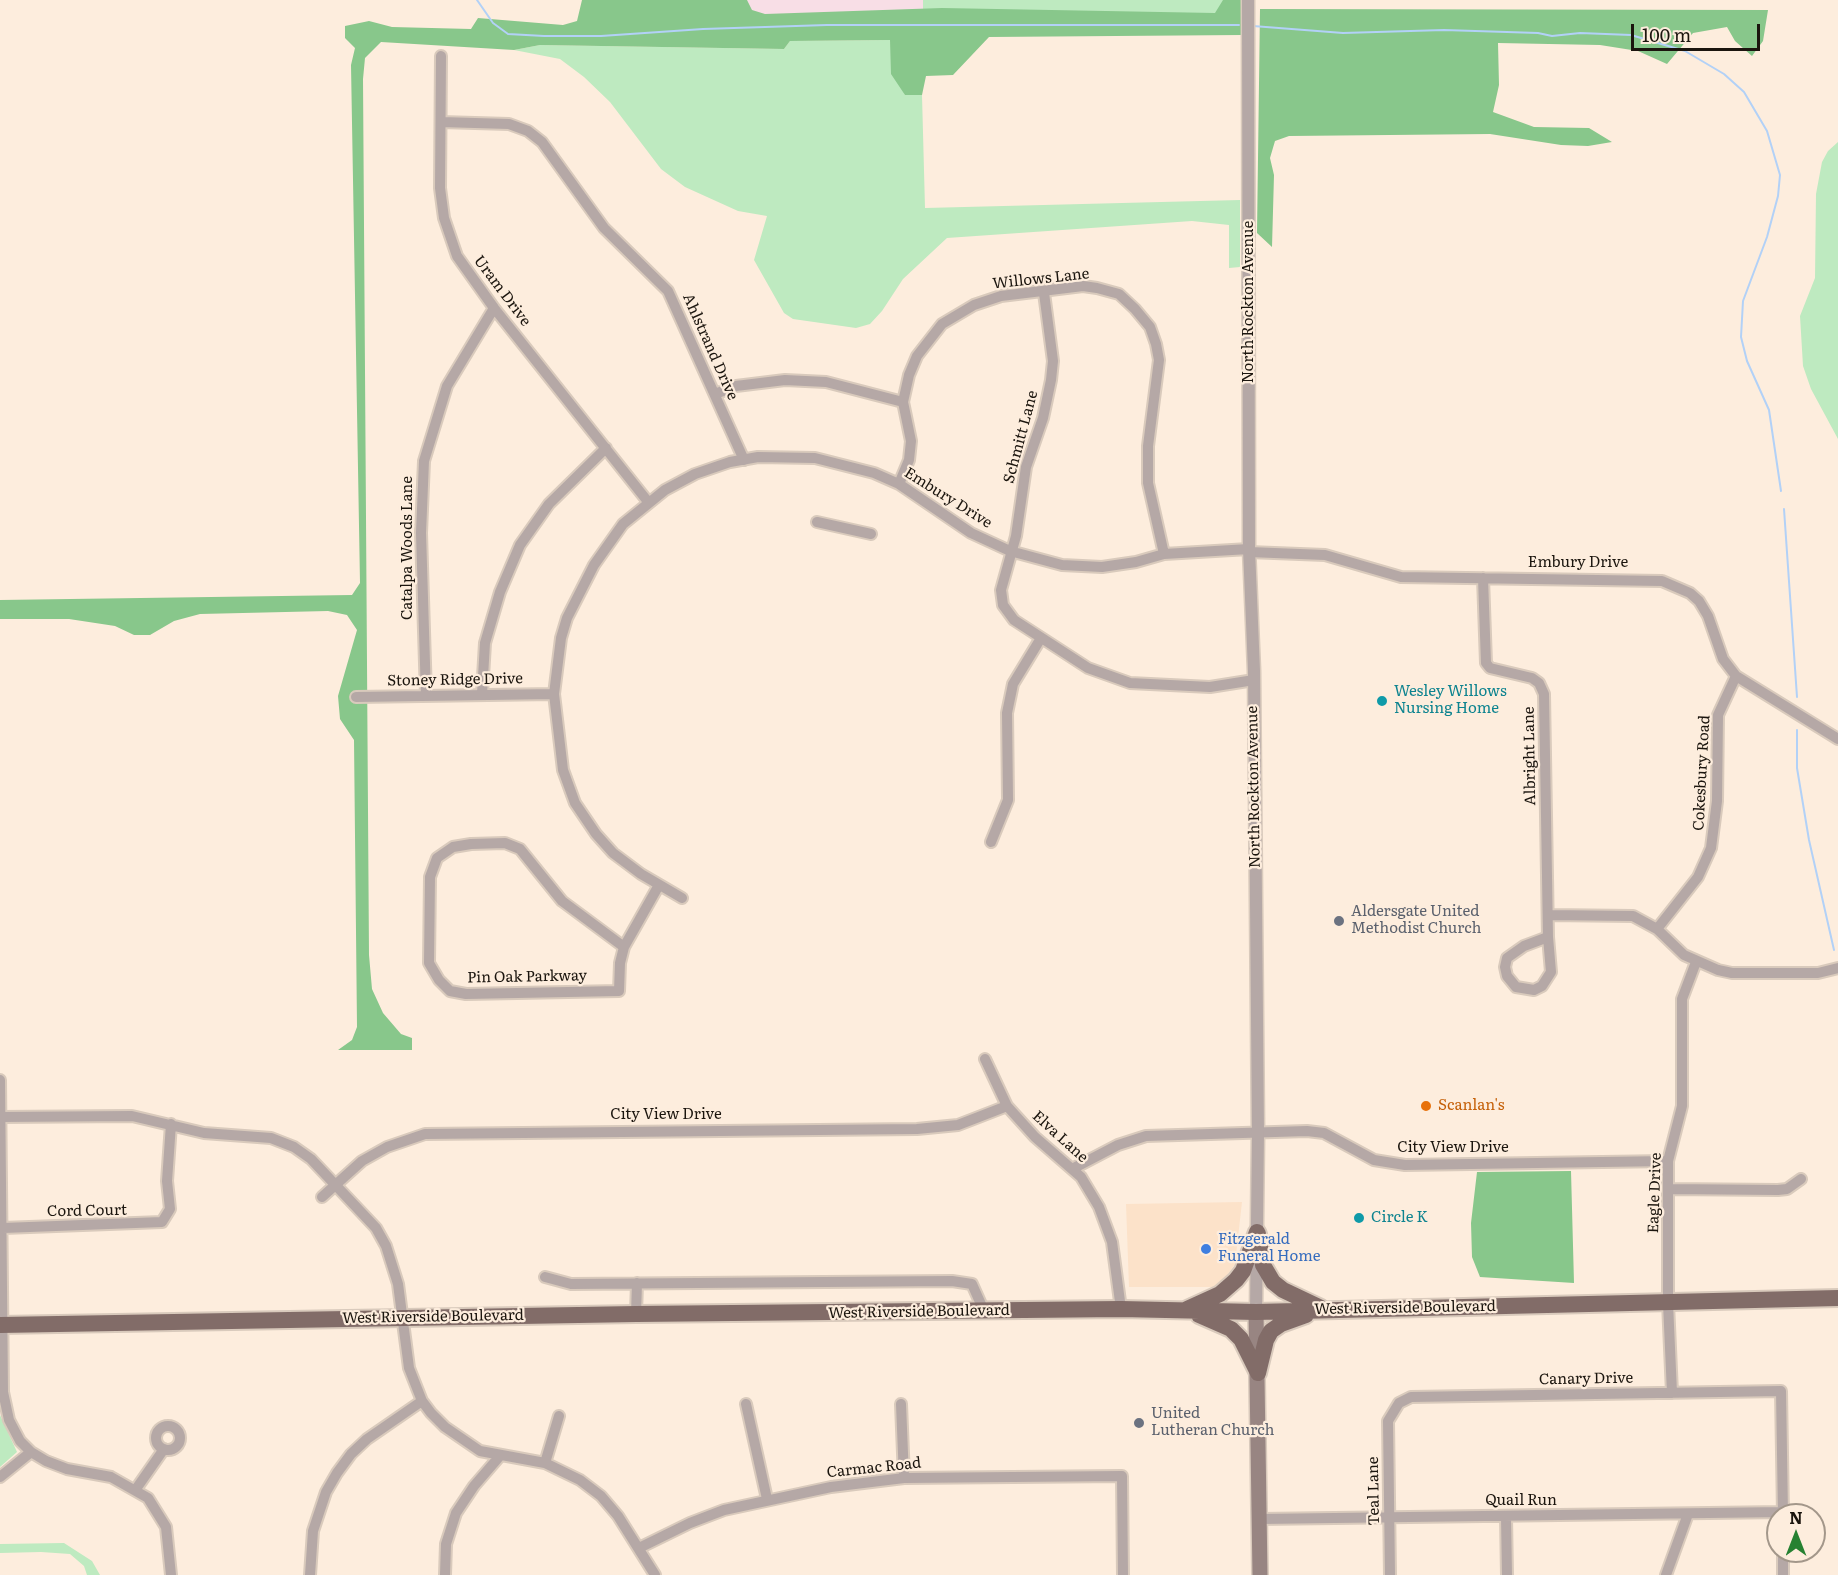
<!DOCTYPE html>
<html>
<head>
<meta charset="utf-8">
<style>
	body { margin:0 }
	#map { position:relative; width:1838px; height:1575px; overflow:hidden; background:#fdeddd; font-family:Literata,serif }
	canvas { display:block }
	.north { position:absolute; left:1766px; top:1503px; width:60px; height:60px; box-sizing:border-box; background:#fdeddd; border:2px solid #a3978a; border-radius:50%; rotate:0deg; font-size:16px; font-weight:700; line-height:24px; text-align:center; color:#1b150e }
	.north::after { content:''; display:block; margin:auto; width:21px; height:27px; background:#268132; clip-path:polygon(50% 0,100% 100%,50% 72%,0 100%) }
	.scale { position:absolute; left:1631px; top:24px; width:129px; height:27px; box-sizing:border-box; border:3px solid #1b150e; border-top:0; padding-left:8px; font-size:18px; line-height:21px; white-space:nowrap; color:#1b150e; -webkit-text-stroke:4px #fdeddd; paint-order:stroke }
</style>
</head>
<body>
<div id="map">
<canvas width="1838" height="1575"></canvas>
<div class="north">N</div>
<div class="scale">100 m</div>
</div>
<script>
const ctx = document.querySelector('canvas').getContext('2d');
ctx.lineJoin = 'round';
function paint(path, color) {
  ctx.fillStyle = color;
  ctx.fill(path, 'evenodd');
}
function poly(rows) {
  const path = new Path2D();
  for (const r of rows) {
    if (r.length === 3) {
      path.moveTo(r[0] + r[2], r[1]);
      path.arc(r[0], r[1], r[2], 0, 2 * Math.PI);
      continue;
    }
    path.moveTo(r[0], r[1]);
    for (let i = 2; i < r.length; i += 2) path.lineTo(r[i], r[i + 1]);
  }
  return path;
}
function trace(path, color, width, dash) {
  ctx.strokeStyle = color;
  ctx.lineWidth = width;
  ctx.lineCap = dash ? 'butt' : 'round';
  ctx.setLineDash(dash || []);
  ctx.stroke(path);
}
function drawText(font, color, halo, rows, align = 'center') {
  ctx.font = font + ' Literata,serif';
  ctx.lineWidth = 4.5;
  ctx.setLineDash([]);
  ctx.textBaseline = 'middle';
  ctx.strokeStyle = halo;
  ctx.fillStyle = color;
  for (const [text, x, y, turn = 0] of rows) {
    ctx.save();
    ctx.translate(x, y);
    ctx.rotate((+turn || 0) * Math.PI / 180);
    ctx.textAlign = isNaN(turn) ? turn : align;
    if (halo) ctx.strokeText(text, 0, 0);
    ctx.fillText(text, 0, 0);
    ctx.restore();
  }
}
const built = poly([
	[1242,1202,1235,1264,1219,1287,1129,1287,1126,1204]
]);
const education = poly([
	[586,0,923,0,923,17,586,18]
]);
const green = poly([
	[923,0,1242,0,1242,13,923,17],
	[890,40,905,95,922,95,925,208,1240,200,1240,267,1229,268,1229,225,1192,221,947,238,903,279,882,311,870,324,856,328,793,319,784,313,754,260,767,216,738,211,685,187,661,169,610,102,584,77,560,59,514,50,540,45,784,49,790,41],
	[1838,142,1838,439,1811,389,1803,366,1800,316,1815,278,1816,194,1822,162,1828,151],
	[0,1415,17,1452,0,1467],
	[64,1543,92,1561,100,1575,87,1575,84,1566,70,1554,41,1552,0,1553,0,1544]
]);
const forest = poly([
	[582,0,747,0,752,10,765,14,942,8,1215,13,1223,0,1242,0,1242,35,989,37,953,75,926,76,922,95,905,95,891,74,890,40,790,41,784,49,540,45,514,50,381,42,365,58,363,79,369,955,372,989,383,1013,401,1034,412,1038,412,1050,338,1050,352,1040,357,1027,354,740,340,719,338,696,357,630,347,615,328,611,200,614,174,621,150,635,134,635,115,626,69,619,0,619,0,600,352,595,360,583,351,65,355,48,345,38,345,26,369,21,392,27,471,29,478,18,563,25,577,21],
	[1260,9,1768,10,1763,41,1752,56,1735,41,1727,27,1693,33,1667,64,1638,51,1600,45,1498,43,1499,85,1493,112,1534,127,1589,128,1612,142,1588,146,1561,145,1490,134,1289,136,1275,141,1270,158,1274,175,1272,247,1257,233],
	[1571,1171,1574,1283,1480,1277,1472,1257,1471,1223,1477,1172]
]);
const stream = poly([
	[477,0,493,23,508,34,544,36,601,36,703,29,827,25,1239,25],
	[1253,26,1343,33,1444,30,1538,33,1552,36,1580,33,1631,35,1685,51,1724,74,1744,92,1767,131,1780,175,1778,196,1767,237,1743,301,1741,337,1747,361,1769,410,1781,491],
	[1784,509,1797,697],
	[1797,730,1797,768,1809,840,1834,950]
]);
const minor = poly([
	[441,56,440,188,444,218,457,256,494,308,649,503],
	[441,122,509,124,528,131,542,142,604,228,668,291,744,460],
	[1044,293,1053,361,1051,380,1043,418,1026,467,1016,536,1001,590,1003,605,1014,620,1088,668,1130,683,1210,687,1254,680],
	[715,394,736,386,785,380,826,382,903,402],
	[899,484,909,460,911,441,903,402,909,375,917,356,942,324,974,305,1001,296,1083,286,1097,288,1119,294,1135,309,1150,327,1156,344,1159,360,1148,446,1148,483,1164,554],
	[817,522,871,534],
	[1249,552,1325,555,1401,577,1662,581,1690,593,1699,601,1708,616,1723,659,1736,676,1838,739],
	[1483,578,1486,663,1490,668,1532,678,1539,683,1544,694,1548,937,1551,972,1542,986,1534,990,1516,987,1507,976,1505,967,1507,958,1524,946,1548,937],
	[482,694,485,643,500,592,520,545,549,504,606,448],
	[426,696,421,533,424,461,447,386,494,308],
	[356,697,554,694],
	[991,842,1008,800,1007,713,1013,684,1041,638],
	[682,898,641,874,613,853,596,834,575,803,563,770,554,694,561,638,567,618,594,565,623,524,665,490,695,474,730,462,758,457,815,458,874,473,899,484,971,533,1010,551,1062,565,1102,567,1136,562,1164,554,1249,549],
	[1548,915,1633,916,1657,929,1684,955,1718,970,1732,973,1818,973,1838,968],
	[1657,929,1698,877,1711,848,1717,801,1718,715,1736,676],
	[624,947,562,901,520,849,505,843,471,844,453,847,437,858,430,877,429,963,439,980,450,991,466,994,619,991,620,963,624,947,659,885],
	[985,1059,1007,1106,1035,1137,1081,1177,1099,1207,1112,1242,1121,1309],
	[0,1080,3,1392,9,1420,20,1441,31,1452,46,1461,67,1469,111,1477,148,1498,166,1527,171,1575],
	[0,1117,132,1116,204,1133,271,1138,294,1147,311,1159,376,1228,386,1246,398,1284,409,1368,422,1401,431,1413,445,1427,480,1451,545,1463,580,1480,601,1496,618,1516,655,1575],
	[1074,1168,1118,1145,1146,1136,1307,1131,1324,1133,1374,1160,1405,1165,1668,1161],
	[1668,1189,1778,1190,1787,1189,1801,1179],
	[322,1197,362,1161,387,1147,425,1134,917,1129,958,1125,1007,1106],
	[3,1228,162,1222,170,1209,167,1181,171,1124],
	[545,1277,571,1284,952,1281,972,1284,984,1311],
	[636,1314,637,1283],
	[1672,1393,1668,1303,1668,1161,1682,1106,1682,999,1696,962],
	[746,1404,767,1499],
	[901,1404,904,1478],
	[168,1438,12],
	[545,1463,559,1416],
	[0,1477,31,1452],
	[136,1489,164,1449],
	[1506,1517,1507,1575],
	[1260,1519,1783,1512],
	[639,1548,690,1523,724,1510,831,1487,904,1478,1122,1476,1123,1575],
	[1783,1551,1783,1575],
	[310,1575,313,1531,326,1492,337,1473,351,1454,367,1439,422,1401],
	[445,1575,446,1544,456,1513,474,1486,499,1457],
	[1390,1575,1388,1421,1399,1403,1411,1397,1781,1391,1783,1515],
	[1666,1575,1688,1514]
]);
const tertiary = poly([
	[1248,0,1249,549,1254,671,1258,1133,1256,1312]
]);
const secondary = poly([
	[1256,1312,1260,1575]
]);
const primary = poly([
	[1258,1234,1263,1265,1273,1282,1283,1290,1321,1308],
	[1187,1309,1220,1294,1236,1280,1243,1271,1257,1232],
	[1199,1315,1231,1329,1241,1339,1258,1373],
	[0,1325,636,1314,1121,1309,1256,1312,1838,1298],
	[1258,1373,1266,1340,1271,1331,1281,1324,1306,1315]
]);
const markers = [
	[1382,701,6,"#0f9aa8"],
	[1339,921,6,"#6b7280"],
	[1426,1106,6,"#e8710a"],
	[1359,1218,6,"#0f9aa8"],
	[1206,1249,6,"#3f7fe0"],
	[1139,1423,6,"#6b7280"]
];
const streetNames = [
	["Willows Lane",1041,279,-6],
	["Uram Drive",502,291,53],
	["North Rockton Avenue",1249,302,-90],
	["Ahlstrand Drive",710,347,66],
	["Schmitt Lane",1021,437,-75],
	["Embury Drive",948,498,32],
	["Catalpa Woods Lane",408,548,-90],
	["Embury Drive",1578,563],
	["Stoney Ridge Drive",455,680,-1],
	["Albright Lane",1530,756,-91],
	["Cokesbury Road",1702,773,-87],
	["North Rockton Avenue",1254,787,-91],
	["Pin Oak Parkway",527,977,-1],
	["City View Drive",666,1115],
	["Elva Lane",1060,1137,42],
	["City View Drive",1453,1148],
	["Eagle Drive",1655,1193,-88],
	["Cord Court",87,1211,-1],
	["West Riverside Boulevard",1405,1308,-1],
	["West Riverside Boulevard",919,1312,-1],
	["West Riverside Boulevard",433,1317,-1],
	["Canary Drive",1586,1379,-1],
	["Carmac Road",874,1468,-6],
	["Teal Lane",1374,1491,-91],
	["Quail Run",1521,1501]
];
const cultureNames = [
	["Wesley Willows",1394,692],
	["Nursing Home",1394,709],
	["Circle K",1371,1218]
];
const worshipNames = [
	["Aldersgate United",1351,912],
	["Methodist Church",1351,929],
	["United",1151,1414],
	["Lutheran Church",1151,1431]
];
const foodNames = [
	["Scanlan's",1438,1106]
];
const shopNames = [
	["Fitzgerald",1218,1240],
	["Funeral Home",1218,1257]
];
paint(built, '#fce2c9');
paint(education, '#f8dee6');
paint(green, '#beeac0');
paint(forest, '#88c78b');
trace(stream, '#b2d1f7', 2);
trace(minor, '#d9cabc', 14);
trace(tertiary, '#d9cabc', 15);
trace(secondary, '#d9cabc', 18);
trace(primary, '#d9cabc', 20);
trace(minor, '#b5a8a6', 10);
trace(tertiary, '#b5a8a6', 12);
trace(secondary, '#988582', 15);
trace(primary, '#826c68', 16);
for (const [x, y, r, color] of markers) {
  const dot = new Path2D();
  dot.arc(x, y, r, 0, 2 * Math.PI);
  ctx.fillStyle = color;
  ctx.fill(dot);
  trace(dot, '#fdeddd', 2);
}
drawText('15px', '#1b150e', '#fdeddd', streetNames);
drawText('15px', '#0d838f', '#fdeddd', cultureNames, 'left');
drawText('15px', '#5b616d', '#fdeddd', worshipNames, 'left');
drawText('15px', '#c56008', '#fdeddd', foodNames, 'left');
drawText('15px', '#366cbe', '#fdeddd', shopNames, 'left');
</script>
</body>
</html>
